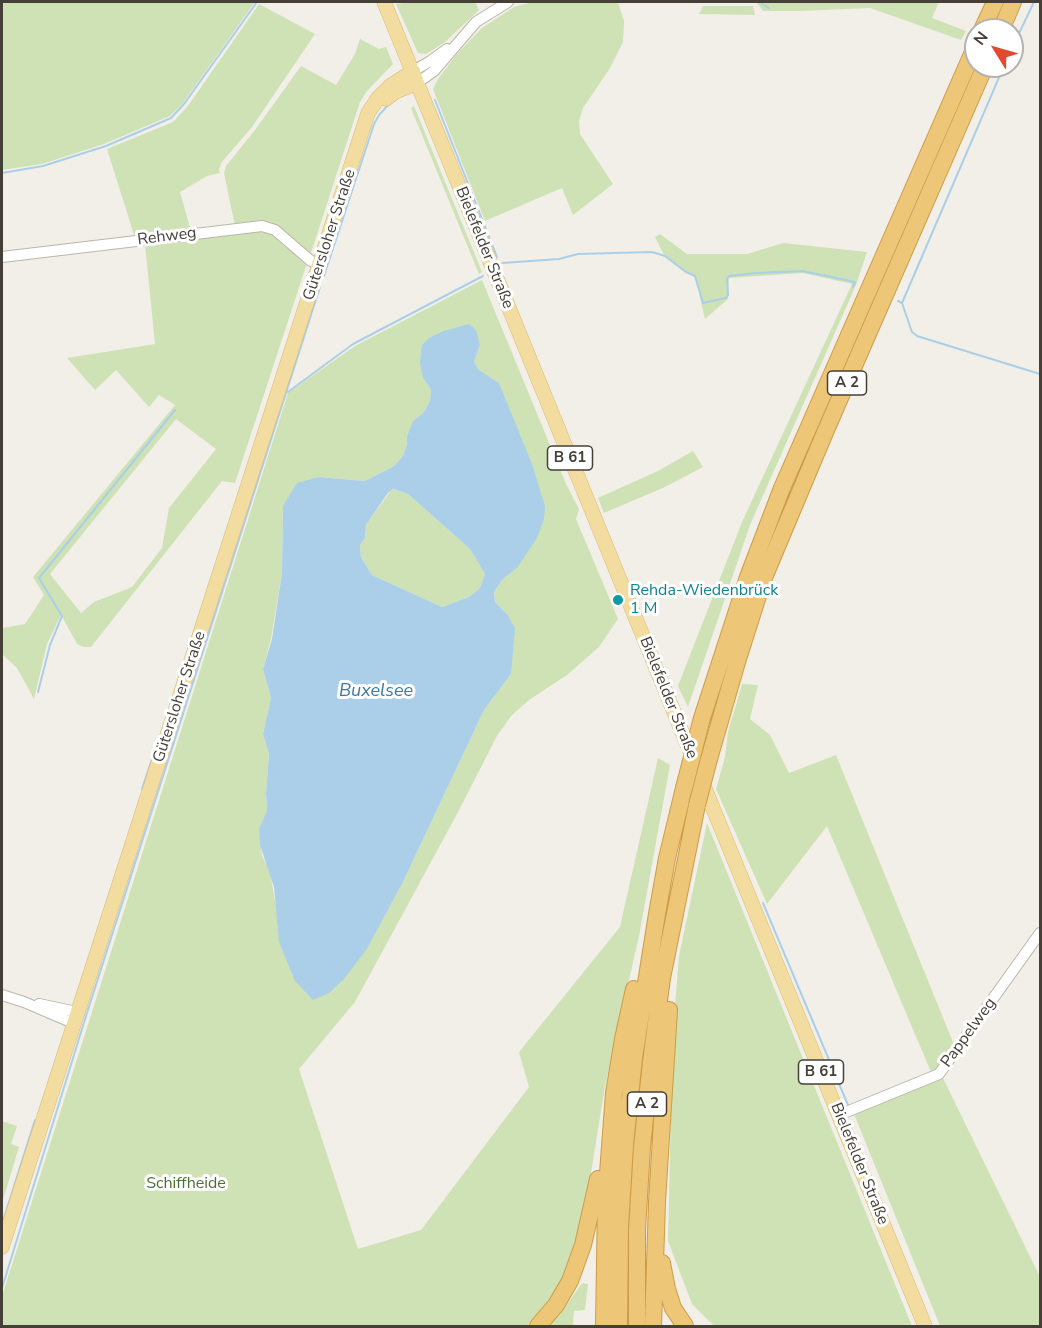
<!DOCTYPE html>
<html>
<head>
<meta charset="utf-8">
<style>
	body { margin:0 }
	#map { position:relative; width:1042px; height:1328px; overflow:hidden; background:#f2efe8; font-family:"Nunito Sans",sans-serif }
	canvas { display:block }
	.frame { position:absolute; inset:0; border:3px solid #453f37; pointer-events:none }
	.north { position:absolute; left:964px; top:18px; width:60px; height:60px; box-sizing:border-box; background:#fff; border:2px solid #b5b2af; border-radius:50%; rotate:307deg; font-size:16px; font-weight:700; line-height:24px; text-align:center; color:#453f37 }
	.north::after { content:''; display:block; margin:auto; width:21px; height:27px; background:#e3492e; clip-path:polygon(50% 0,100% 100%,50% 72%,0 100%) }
</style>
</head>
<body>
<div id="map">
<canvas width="1042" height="1328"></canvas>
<div class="frame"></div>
<div class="north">N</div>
</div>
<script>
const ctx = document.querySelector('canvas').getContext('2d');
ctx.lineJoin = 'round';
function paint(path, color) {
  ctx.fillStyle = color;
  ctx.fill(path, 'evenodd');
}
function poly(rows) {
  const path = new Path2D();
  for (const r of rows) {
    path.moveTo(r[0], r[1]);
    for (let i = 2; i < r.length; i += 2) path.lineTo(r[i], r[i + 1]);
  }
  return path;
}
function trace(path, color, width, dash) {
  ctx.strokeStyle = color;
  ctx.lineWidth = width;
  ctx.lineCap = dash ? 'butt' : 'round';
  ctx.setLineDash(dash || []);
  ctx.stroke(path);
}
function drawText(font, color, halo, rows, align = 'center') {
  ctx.font = font + ' "Nunito Sans",sans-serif';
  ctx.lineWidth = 6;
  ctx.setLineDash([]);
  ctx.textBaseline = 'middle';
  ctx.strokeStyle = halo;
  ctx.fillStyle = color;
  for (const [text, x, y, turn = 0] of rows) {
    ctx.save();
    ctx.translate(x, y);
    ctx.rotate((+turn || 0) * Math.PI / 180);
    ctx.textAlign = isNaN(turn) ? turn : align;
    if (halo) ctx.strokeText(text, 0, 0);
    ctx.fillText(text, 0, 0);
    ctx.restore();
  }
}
const green = poly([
	[2,2,255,2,183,103,170,116,104,144,42,164,2,170],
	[413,2,475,2,479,10,445,42,426,54,418,53,396,4],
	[532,2,618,2,624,21,623,42,610,68,583,108,579,121,580,134,613,184,573,215,562,188,485,221,433,89,438,79,457,54,482,28,514,7],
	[756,2,939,2,932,18,966,31,961,40,870,8,799,11,763,11],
	[259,4,315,34,252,127,221,163,219,170,220,173,207,176,180,192,191,231,135,238,107,149,173,122,188,106],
	[703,6,753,6,755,15,699,14],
	[360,39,379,49,386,47,393,64,367,91,360,102,310,256,276,228,235,226,224,173,226,166,255,130,301,66,336,85,355,54],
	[414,106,482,272,479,274,411,108],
	[262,231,272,233,307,263,235,483,222,481,91,647,84,647,77,644,61,615,47,644,34,699,17,668,2,654,2,628,25,624,44,595,33,577,175,405,159,395,149,407,116,370,95,390,67,358,155,344,145,244],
	[176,419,216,449,169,508,162,548,132,587,94,602,81,613,50,574],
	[660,234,687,254,747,254,783,243,867,252,856,285,750,525,688,707,678,686,742,522,852,284,803,273,729,278,728,299,705,319,695,276,686,273,665,257,655,237],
	[482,280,566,484,579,509,576,519,618,619,599,647,567,675,529,700,511,716,497,736,457,814,355,1002,299,1069,358,1249,421,1230,529,1087,519,1052,620,927,658,758,670,765,639,936,605,1086,587,1198,577,1242,564,1277,550,1301,527,1326,2,1326,2,1296,288,393,355,346],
	[480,345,474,362,478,369,499,383,517,568,502,580,494,592,495,602,507,614,511,674,484,710,402,884,367,949,277,913,270,871,262,856,259,829,267,810,266,794,269,752,263,734,271,698,263,669,271,639,282,573,283,506,319,477,365,481,394,466,403,456,407,443,407,436,413,421,424,412,430,401,431,390,423,378],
	[693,451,703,467,665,487,604,513,598,498,658,471],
	[392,489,408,494,470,549,485,574,480,588,469,597,442,607,372,575,361,557,360,545,365,538,366,525],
	[742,684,758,685,750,719,770,735,789,773,836,755,955,1047,938,1069,931,1072,827,826,767,904,716,789,725,757,728,732],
	[707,823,912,1326,714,1326,692,1304,668,1241,671,1110,669,1081,679,956],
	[942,1076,1040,1277,1040,1326,940,1326,854,1114],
	[2,1121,17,1126,11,1144,19,1147,2,1203],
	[582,1283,588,1284,585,1310,574,1311,573,1324,575,1326,549,1326,563,1310]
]);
const water = poly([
	[469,324,476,330,480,345,474,362,478,369,499,383,532,464,545,506,544,519,537,538,517,568,502,580,494,592,495,602,507,614,515,628,511,674,484,710,402,884,367,949,343,980,329,993,313,1000,295,981,279,942,274,887,260,845,259,829,267,810,266,794,269,753,263,734,271,698,263,669,272,639,282,573,283,506,297,483,319,477,365,481,394,466,403,456,407,444,407,436,413,421,424,412,430,401,431,390,423,378,420,363,422,345,429,338,444,331],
	[393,489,408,494,470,549,485,574,480,588,469,597,442,607,372,575,361,557,360,545,365,538,366,525,388,493]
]);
const stream = poly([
	[761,2,762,4,769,8],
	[1012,48,1034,2],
	[435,100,497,257],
	[2,173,43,166,106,146,171,118,184,104,257,2],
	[502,263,559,259,578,254,652,252,665,256,686,272,695,276,703,303,726,298,728,295,727,279,729,276,757,273,803,271,855,282,853,287],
	[324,276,374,124,379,115,389,104],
	[898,301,902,303,912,332,917,336,1040,374],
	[902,303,1004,66],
	[288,392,353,344,483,276],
	[38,692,50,645,62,616,39,578,175,410],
	[142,789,159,738],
	[763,903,848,1105],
	[2,1224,35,1120],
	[2,1288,86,1016,320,287]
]);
const minor = poly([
	[413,71,429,62,447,49],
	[417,83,434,71,476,22,508,2],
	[2,257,262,226,275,230,311,261,320,264],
	[2,995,24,1002,73,1023],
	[39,1004,77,1012],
	[839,1115,939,1074,1040,933]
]);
const major = poly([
	[384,2,694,761],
	[386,99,395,92,417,83],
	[701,779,925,1326],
	[2,1247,368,113,378,98,390,86,413,71]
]);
const highway = poly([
	[982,30,995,2],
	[1001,30,1013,2],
	[702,718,748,577,782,488,976,45],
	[709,759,737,662,763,580,826,430,985,66],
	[662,1263,667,1289,673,1308,685,1326],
	[538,1326,556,1305,570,1281,583,1245,598,1179],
	[604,1326,606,1200,614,1093,623,1039,634,989],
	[619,1326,620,1227,625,1145,634,1058,657,914,667,858,684,788],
	[637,1326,637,1230,642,1147,651,1062,662,978,697,805],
	[653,1326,657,1202,669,1010]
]);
const highwayBridge = poly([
	[684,788,702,718],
	[697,805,709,759]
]);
const markers = [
	[618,600,6,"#0f9aa8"]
];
const shields = [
	[847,383,39],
	[570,458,45],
	[821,1072,45],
	[647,1104,39]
];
const shieldNames = [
	["A 2",847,383],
	["B 61",570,458],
	["B 61",821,1072],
	["A 2",647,1104]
];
const streetNames = [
	["Gütersloher Straße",330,235,-72],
	["Rehweg",167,237,-7],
	["Bielefelder Straße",484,248,68],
	["Gütersloher Straße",180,697,-72],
	["Bielefelder Straße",668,698,68],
	["Pappelweg",969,1033,-54],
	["Bielefelder Straße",859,1164,68]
];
const cultureNames = [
	["Rehda-Wiedenbrück",630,591],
	["1 M",630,609]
];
const parkNames = [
	["Schiffheide",186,1184]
];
const waterNames = [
	["Buxelsee",376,692]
];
paint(green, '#cee2b5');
paint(water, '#abcfe8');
trace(stream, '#abcfe8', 2);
trace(minor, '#bcb6ab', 12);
trace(major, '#d7b871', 15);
trace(highway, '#cc9c47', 18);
trace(minor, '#fff', 10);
trace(major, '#f3dca0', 14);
trace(highway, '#eec677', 16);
trace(highwayBridge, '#cc9c47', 18, []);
trace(highwayBridge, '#eec677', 16);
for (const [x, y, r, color] of markers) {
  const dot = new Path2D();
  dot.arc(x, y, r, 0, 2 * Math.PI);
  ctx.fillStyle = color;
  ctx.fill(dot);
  trace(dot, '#fff', 2);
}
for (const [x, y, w] of shields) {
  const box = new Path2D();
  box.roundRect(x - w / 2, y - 12, w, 24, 4.5);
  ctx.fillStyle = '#fff';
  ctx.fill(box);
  trace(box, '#453f37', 1.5);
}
drawText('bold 15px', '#453f37', null, shieldNames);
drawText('16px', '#453f37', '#fff', streetNames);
drawText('16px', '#0d838f', '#fff', cultureNames, 'left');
drawText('16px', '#497031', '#fff', parkNames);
drawText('italic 18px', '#3c79a5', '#fff', waterNames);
</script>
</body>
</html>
